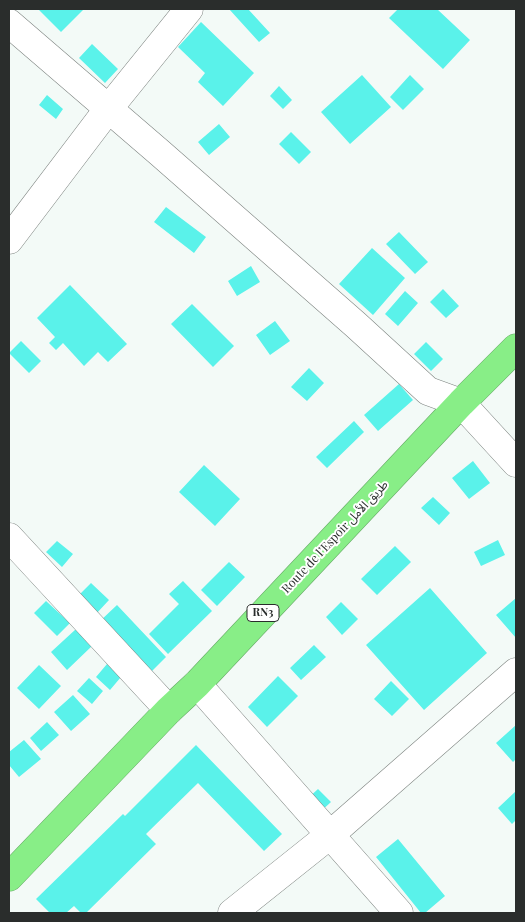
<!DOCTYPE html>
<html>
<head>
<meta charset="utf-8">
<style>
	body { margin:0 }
	#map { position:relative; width:525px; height:922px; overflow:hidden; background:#f3faf7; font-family:"Playfair Display",serif }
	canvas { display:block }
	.frame { position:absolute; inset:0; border:10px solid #2a2d2c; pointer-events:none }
</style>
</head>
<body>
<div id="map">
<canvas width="525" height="922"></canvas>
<div class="frame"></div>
</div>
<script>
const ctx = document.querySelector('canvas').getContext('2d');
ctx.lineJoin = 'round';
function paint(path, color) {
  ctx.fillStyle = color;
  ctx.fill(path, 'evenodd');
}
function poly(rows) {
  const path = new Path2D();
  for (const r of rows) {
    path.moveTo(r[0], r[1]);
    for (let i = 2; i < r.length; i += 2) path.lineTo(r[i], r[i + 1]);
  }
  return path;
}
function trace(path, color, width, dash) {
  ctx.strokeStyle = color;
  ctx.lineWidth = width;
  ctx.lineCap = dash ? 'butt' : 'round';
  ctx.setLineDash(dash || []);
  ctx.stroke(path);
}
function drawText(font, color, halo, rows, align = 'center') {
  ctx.font = font + ' "Playfair Display","Noto Sans Arabic",serif';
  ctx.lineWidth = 4;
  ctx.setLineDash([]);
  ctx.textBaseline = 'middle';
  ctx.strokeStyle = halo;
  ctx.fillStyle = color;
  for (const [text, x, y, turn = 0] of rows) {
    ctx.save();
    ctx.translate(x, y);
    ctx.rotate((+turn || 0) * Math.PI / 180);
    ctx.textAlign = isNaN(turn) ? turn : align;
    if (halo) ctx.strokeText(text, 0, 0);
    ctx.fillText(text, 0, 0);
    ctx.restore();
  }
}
const building = poly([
	[38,9,84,9,61,32],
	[229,9,248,9,270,33,259,42],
	[398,9,437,9,470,40,443,69,389,18],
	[201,22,254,73,223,106,198,82,205,73,178,47],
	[92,44,118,69,105,83,79,58],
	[362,75,391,107,350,144,321,112],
	[410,75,424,89,403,110,390,97],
	[279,86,292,100,283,109,270,96],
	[47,95,63,109,56,119,39,105],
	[219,124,230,137,209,155,198,142],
	[291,132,311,152,299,164,279,144],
	[166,207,206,237,194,253,154,222],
	[399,232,428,262,415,274,386,244],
	[372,248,405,278,373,315,339,284],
	[251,266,260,282,237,296,228,281],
	[70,285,127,344,108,362,98,352,84,366,63,343,56,350,49,343,55,337,37,318],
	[443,289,459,306,446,318,430,302],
	[405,291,418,303,398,326,385,314],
	[192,304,234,346,213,367,171,324],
	[275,321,290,341,270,355,256,335],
	[21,341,41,361,29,373,9,353],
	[426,342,443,359,431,371,414,354],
	[309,368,324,383,307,401,291,387],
	[399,384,413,400,378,431,364,415],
	[354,421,364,432,327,468,316,457],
	[473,461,490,483,469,499,452,478],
	[204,465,240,499,215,526,179,492],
	[433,497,450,513,439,525,421,508],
	[498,540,505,555,481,566,474,552],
	[57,541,73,554,62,567,46,552],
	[395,546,411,562,377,595,361,579],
	[229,562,245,577,217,606,201,590],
	[183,581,212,611,168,654,149,634,179,604,169,594],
	[91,583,109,600,96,614,78,596],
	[430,588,487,653,424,710,366,645],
	[516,598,516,638,496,615],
	[46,601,70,623,57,636,34,613],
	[341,602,358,619,342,635,326,617],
	[117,605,166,657,148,675,99,622],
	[76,629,92,646,67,670,51,652],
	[314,645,326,657,301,680,290,668],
	[107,664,121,677,110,690,96,677],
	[39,665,61,686,39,709,17,688],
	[278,676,298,696,267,727,248,707],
	[89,678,103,691,92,704,77,691],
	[391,681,409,699,392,716,374,699],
	[73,695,90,714,71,731,54,712],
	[47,722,59,735,41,751,30,738],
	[516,725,516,759,513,762,496,743],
	[24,740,41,759,19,777,9,765,9,752],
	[196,745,282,834,264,851,198,783,146,834,156,844,86,913,81,913,74,906,66,913,50,913,36,899,123,814,125,816],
	[318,789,331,802,319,813,306,800],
	[516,791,516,820,512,824,498,808],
	[398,839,445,896,425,913,421,913,376,857]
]);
const minor = poly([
	[9,23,160,153,356,325,428,391,461,403,516,463],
	[9,240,109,108,189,9],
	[9,537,169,710],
	[197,684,399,913],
	[232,913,331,834,516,672]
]);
const highway = poly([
	[9,877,169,710,197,684,461,403,516,348]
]);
const shields = [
	[263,613,32]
];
const shieldNames = [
	["RN3",263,613]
];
const streetNames = [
	["Route de l’Espoir طريق الأمل",335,537,-47]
];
paint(building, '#5af2ea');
trace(minor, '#7c827f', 29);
trace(highway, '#67aa67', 29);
trace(minor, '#fff', 28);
trace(highway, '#88ee87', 28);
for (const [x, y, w] of shields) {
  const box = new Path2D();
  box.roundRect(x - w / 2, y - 8.5, w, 17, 4);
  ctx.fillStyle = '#fff';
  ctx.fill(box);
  trace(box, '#2a2d2c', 1);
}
drawText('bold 11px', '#2a2d2c', null, shieldNames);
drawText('12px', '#2a2d2c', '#fff', streetNames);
</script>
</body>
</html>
